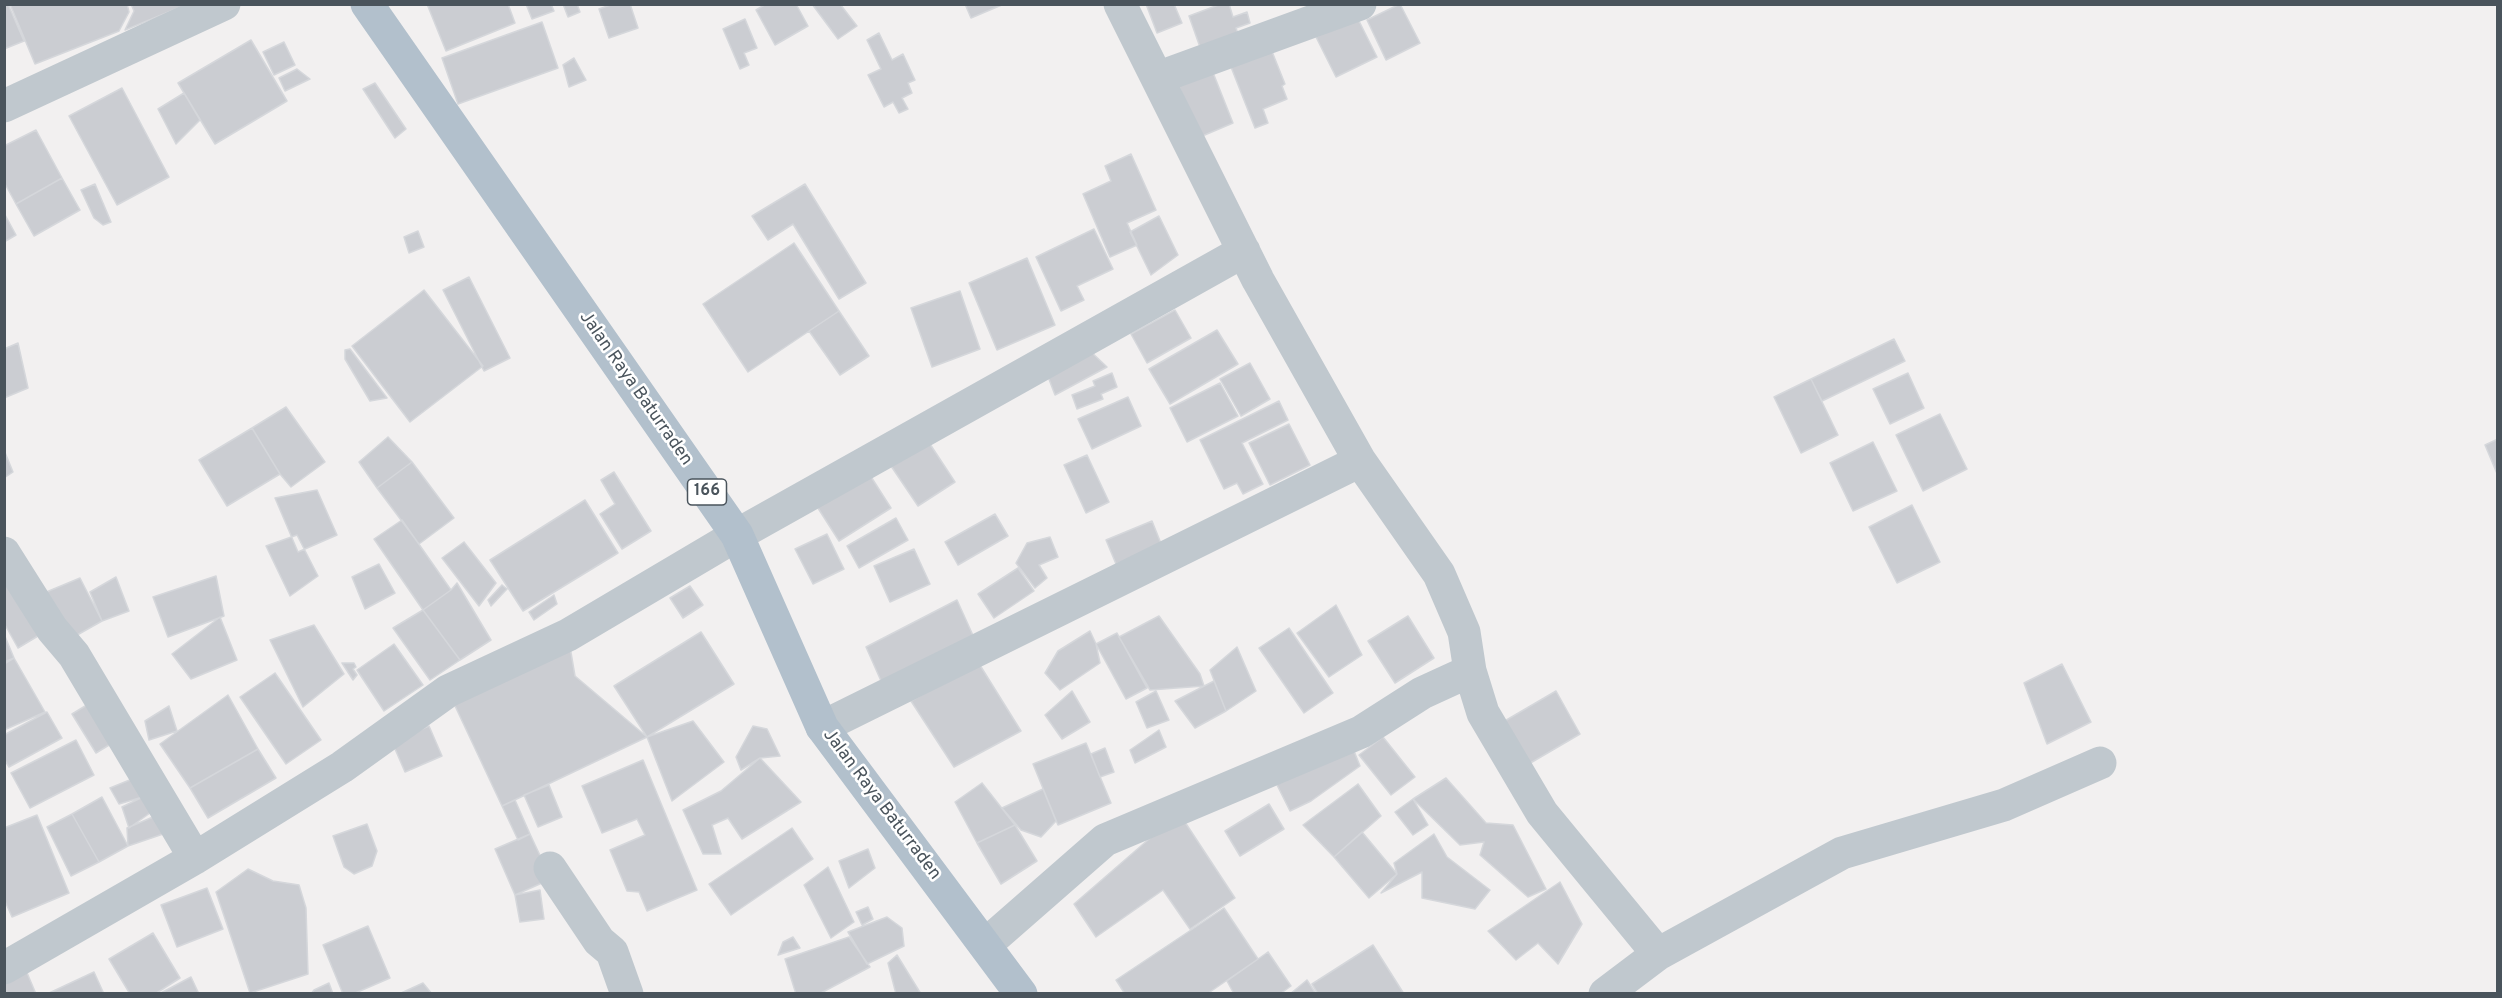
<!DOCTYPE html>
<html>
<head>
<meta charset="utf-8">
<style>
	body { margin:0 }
	#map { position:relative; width:2502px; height:998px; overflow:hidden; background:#f2f0f0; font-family:Overpass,sans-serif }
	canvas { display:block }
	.frame { position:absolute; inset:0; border:6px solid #4a545c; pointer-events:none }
</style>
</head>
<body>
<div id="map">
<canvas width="2502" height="998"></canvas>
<div class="frame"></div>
</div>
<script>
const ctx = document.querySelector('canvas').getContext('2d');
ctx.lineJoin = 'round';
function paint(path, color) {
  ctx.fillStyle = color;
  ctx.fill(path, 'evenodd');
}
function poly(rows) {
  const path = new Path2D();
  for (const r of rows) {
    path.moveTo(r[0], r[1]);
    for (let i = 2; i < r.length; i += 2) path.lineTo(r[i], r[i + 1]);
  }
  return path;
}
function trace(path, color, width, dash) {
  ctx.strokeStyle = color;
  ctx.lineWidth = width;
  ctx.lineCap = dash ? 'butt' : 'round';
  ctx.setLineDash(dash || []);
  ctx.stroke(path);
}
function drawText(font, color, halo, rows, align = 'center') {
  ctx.font = font + ' Overpass,sans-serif';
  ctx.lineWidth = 5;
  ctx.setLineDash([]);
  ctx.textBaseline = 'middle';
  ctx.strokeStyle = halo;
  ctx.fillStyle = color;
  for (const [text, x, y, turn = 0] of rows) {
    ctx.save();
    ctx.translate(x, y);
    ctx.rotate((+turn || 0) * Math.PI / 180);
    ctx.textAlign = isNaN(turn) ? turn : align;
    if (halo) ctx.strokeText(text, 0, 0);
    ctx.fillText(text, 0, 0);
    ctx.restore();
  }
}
const building = poly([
	[4,4,8,4,24,41,4,49,4,4],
	[10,4,127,4,129,12,119,31,35,64,10,4],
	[131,4,188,4,125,30,134,11,131,4],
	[427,4,508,4,515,23,446,51,427,4],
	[526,4,551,4,554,11,532,19,526,4],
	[563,4,577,4,580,12,568,17,563,4],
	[613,4,630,4,638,28,609,38,599,9,613,4],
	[766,4,796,4,808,26,775,45,756,10,766,4],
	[812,4,840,4,857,26,838,39,812,4],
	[965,4,1004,4,971,18,965,4],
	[1146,4,1174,4,1182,23,1157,33,1146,4],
	[1221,4,1229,4,1233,17,1247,12,1250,23,1236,28,1239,37,1201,50,1189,16,1221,4],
	[1400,4,1420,43,1386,60,1367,20,1400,4],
	[1357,17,1377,57,1336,77,1316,37,1357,17],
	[745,19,757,48,744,53,749,65,740,69,723,29,745,19],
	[542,22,558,68,458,104,442,58,542,22],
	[879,33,892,60,903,54,915,80,908,83,912,93,902,98,908,109,899,113,893,102,884,107,868,75,881,69,867,40,879,33],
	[251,40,287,101,215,144,178,83,251,40],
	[284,42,295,65,274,75,263,52,284,42],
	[1269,44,1285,84,1282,86,1287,99,1263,109,1268,123,1255,128,1231,67,1269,44],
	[574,58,586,80,569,87,563,65,574,58],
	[297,69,310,79,285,91,279,78,297,69],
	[1212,70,1233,123,1200,137,1178,84,1212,70],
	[375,83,406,129,395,138,363,89,375,83],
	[122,88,169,177,117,205,69,116,122,88],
	[184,93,200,120,176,144,158,109,184,93],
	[36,130,62,178,16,204,4,182,4,146,36,130],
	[1131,154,1156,210,1127,223,1137,245,1110,257,1083,194,1111,181,1105,166,1131,154],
	[62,178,80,210,34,236,16,204,62,178],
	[95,184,111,222,103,225,94,218,81,190,95,184],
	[805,184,866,283,839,299,793,224,768,240,752,216,805,184],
	[4,213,16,235,4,242,4,213],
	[1159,216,1178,255,1151,275,1130,232,1159,216],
	[1094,229,1113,269,1077,286,1084,300,1061,311,1036,257,1094,229],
	[418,231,424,247,409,253,404,237,418,231],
	[794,243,839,311,748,372,703,304,794,243],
	[1027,258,1055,325,997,350,969,283,1027,258],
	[469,277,510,358,484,371,443,290,469,277],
	[424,290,483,366,410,422,352,346,424,290],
	[960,291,980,349,932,367,911,308,960,291],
	[1175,310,1191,338,1147,363,1131,334,1175,310],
	[839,311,869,356,840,375,809,331,839,311],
	[1217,330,1238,364,1170,404,1149,369,1217,330],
	[1894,339,1905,361,1822,401,1811,379,1894,339],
	[18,343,28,388,4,398,4,349,18,343],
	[350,349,387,398,370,401,345,359,345,350,350,349],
	[1088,349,1107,367,1055,395,1047,374,1088,349],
	[1250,363,1270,399,1241,416,1220,379,1250,363],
	[1112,373,1117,387,1101,394,1103,399,1077,409,1072,395,1095,386,1093,381,1112,373],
	[1908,373,1924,408,1890,424,1873,389,1908,373],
	[1811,379,1838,435,1801,453,1774,397,1811,379],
	[1220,383,1238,416,1187,442,1170,408,1220,383],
	[1128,397,1141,426,1092,449,1078,419,1128,397],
	[1279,401,1288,420,1242,443,1263,484,1243,494,1237,483,1224,489,1200,440,1279,401],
	[286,407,325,462,291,487,280,474,252,428,286,407],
	[1940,414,1967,469,1923,491,1896,435,1940,414],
	[1289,424,1310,465,1270,485,1249,443,1289,424],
	[252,428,280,474,227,506,199,460,252,428],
	[388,437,412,462,377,488,359,462,388,437],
	[926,438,955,482,918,506,889,463,926,438],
	[2498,439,2498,476,2485,445,2498,439],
	[1873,442,1897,491,1853,511,1830,463,1873,442],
	[4,450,13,472,4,478,4,450],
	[1087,455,1109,502,1086,513,1064,465,1087,455],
	[412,462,454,518,419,544,377,488,412,462],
	[614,472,651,531,622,549,600,514,615,504,601,480,614,472],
	[868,472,891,508,839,541,816,505,868,472],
	[317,490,337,535,298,552,275,498,317,490],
	[585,500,618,553,523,611,490,560,585,500],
	[1912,505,1940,562,1897,583,1869,527,1912,505],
	[995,514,1008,536,958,565,945,542,995,514],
	[896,518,908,540,859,568,847,546,896,518],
	[402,520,451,590,423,610,374,539,402,520],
	[1152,521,1162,546,1116,564,1106,540,1152,521],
	[827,534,844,569,813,584,795,549,827,534],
	[297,535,318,576,290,596,266,546,297,535],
	[1050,537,1058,557,1039,565,1047,578,1035,588,1016,563,1027,543,1050,537],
	[464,542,496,583,479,606,442,558,464,542],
	[914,549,930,584,890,602,874,566,914,549],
	[379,564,395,593,365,609,352,577,379,564],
	[1018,568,1034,591,994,618,978,594,1018,568],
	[216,576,224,616,168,637,153,597,216,576],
	[4,577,38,636,18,648,4,623,4,577],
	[116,577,129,611,102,621,90,592,116,577],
	[80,578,102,621,63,643,32,598,80,578],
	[457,583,491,640,460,660,423,610,451,590,457,583],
	[502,585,507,589,491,606,488,600,502,585],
	[690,586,703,605,683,618,670,598,690,586],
	[554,595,557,604,534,620,529,612,554,595],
	[957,600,976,642,885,690,866,647,957,600],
	[1336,605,1362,655,1329,677,1297,633,1336,605],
	[423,610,460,660,430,680,393,628,423,610],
	[1159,616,1200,674,1204,686,1150,690,1119,637,1159,616],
	[1408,616,1434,658,1395,683,1368,641,1408,616],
	[220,617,237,660,191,679,172,654,220,617],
	[314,625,344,674,303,707,270,640,314,625],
	[1289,628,1333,693,1304,713,1259,648,1289,628],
	[1090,631,1096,644,1100,663,1060,690,1045,673,1058,651,1090,631],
	[701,632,734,684,647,737,614,686,701,632],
	[1117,633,1147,688,1126,699,1096,644,1117,633],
	[4,634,14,658,4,662,4,634],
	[568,635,575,676,647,737,502,806,448,691,568,635],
	[394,644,423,685,384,711,357,670,394,644],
	[1237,647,1256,691,1226,711,1210,670,1237,647],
	[14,658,45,712,4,730,4,664,14,658],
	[978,662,1021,731,954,767,911,701,978,662],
	[342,663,354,663,356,667,353,669,357,675,353,680,342,663],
	[2062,664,2091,722,2047,744,2024,683,2062,664],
	[275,673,321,740,286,764,240,697,275,673],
	[1214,681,1226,711,1195,728,1175,701,1214,681],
	[1072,691,1090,722,1062,739,1045,715,1072,691],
	[1156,691,1169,720,1147,728,1136,702,1156,691],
	[1556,691,1580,734,1527,765,1503,722,1556,691],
	[228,695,258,749,190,788,160,744,228,695],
	[95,700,119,739,96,753,72,714,95,700],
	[169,706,177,731,149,740,145,721,169,706],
	[47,712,62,738,9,767,4,759,4,735,47,712],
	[693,721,724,762,672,801,647,737,693,721],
	[429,726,442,756,405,772,392,742,429,726],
	[753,726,767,729,780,756,760,758,741,770,736,757,753,726],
	[1159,730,1166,747,1135,763,1130,750,1159,730],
	[1383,737,1415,777,1391,795,1359,755,1383,737],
	[76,740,94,775,30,808,11,773,76,740],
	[1086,743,1111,803,1058,825,1033,764,1086,743],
	[1352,746,1360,766,1311,801,1290,811,1275,781,1352,746],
	[1105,748,1114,772,1100,777,1091,754,1105,748],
	[258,749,276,778,208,818,190,788,258,749],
	[760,758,801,802,742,839,728,818,712,825,721,854,703,854,683,810,721,791,760,758],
	[643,760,697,890,647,911,639,892,627,891,610,850,645,835,637,819,602,833,582,786,643,760],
	[137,777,146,796,119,804,110,788,137,777],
	[1446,778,1486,823,1513,825,1546,889,1528,897,1480,855,1484,842,1460,845,1413,799,1446,778],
	[982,783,1015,825,977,843,955,802,982,783],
	[1358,784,1381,816,1334,857,1303,825,1358,784],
	[549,785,562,817,538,827,524,795,549,785],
	[1043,789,1056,821,1041,837,1021,830,1002,808,1043,789],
	[149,794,157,808,129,828,122,807,149,794],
	[102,797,128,846,99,862,72,814,102,797],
	[1413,799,1428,825,1413,835,1395,812,1413,799],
	[515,800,530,834,518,840,502,806,515,800],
	[1269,804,1284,829,1240,856,1225,831,1269,804],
	[1179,813,1235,898,1190,929,1163,890,1096,937,1074,904,1179,813],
	[72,814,99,862,71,876,47,827,72,814],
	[160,814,166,833,128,846,127,828,160,814],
	[37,815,69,893,12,917,4,899,4,828,37,815],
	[367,824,377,851,372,866,354,874,344,867,333,836,367,824],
	[1015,825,1037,861,1001,884,977,843,1015,825],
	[792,828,813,859,731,915,709,884,792,828],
	[1362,832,1397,874,1369,898,1334,857,1362,832],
	[530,834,551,879,515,895,495,849,530,834],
	[1434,834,1447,857,1490,890,1475,909,1422,898,1422,872,1381,893,1397,874,1394,863,1434,834],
	[868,849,875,868,849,888,839,861,868,849],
	[828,867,854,922,831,938,804,885,828,867],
	[248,869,273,881,299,885,306,908,308,974,250,993,216,892,248,869],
	[1560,882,1582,924,1558,964,1538,943,1516,960,1488,931,1560,882],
	[207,888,223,929,177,947,161,905,207,888],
	[540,890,544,919,520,922,515,895,540,890],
	[868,907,873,919,862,925,856,912,868,907],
	[1224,908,1258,959,1207,994,1125,994,1116,980,1224,908],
	[887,917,902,928,904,946,867,964,848,932,887,917],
	[368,926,390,978,353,994,343,994,323,945,368,926],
	[153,933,180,978,155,994,130,994,109,959,153,933],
	[793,937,800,948,778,955,783,942,793,937],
	[849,937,870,967,819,994,796,994,785,959,849,937],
	[1373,945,1404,994,1318,994,1312,984,1373,945],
	[1268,952,1291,986,1280,994,1234,994,1227,981,1268,952],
	[897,955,921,994,896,994,888,963,897,955],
	[25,968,36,994,4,994,4,978,25,968],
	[94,972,104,994,47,994,94,972],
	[191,977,199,994,159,994,191,977],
	[1307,980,1316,994,1290,994,1307,980],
	[329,983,333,994,311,994,314,990,329,983],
	[423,983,432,994,399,994,423,983]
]);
const minor = poly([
	[1120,4,1258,280,1360,461,1439,574,1464,632,1470,671,1483,713,1542,813,1658,954],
	[1157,78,1360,4],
	[4,106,224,4],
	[4,553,52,629,74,655,195,858],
	[822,727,1360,461],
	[550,868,599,941,612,952,627,994],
	[985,945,1105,840,1361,732,1422,693,1470,671],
	[4,968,195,858,342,767,448,691,568,635,737,535,1244,251],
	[1605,994,1658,954,1842,853,2004,805,2100,763]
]);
const major = poly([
	[367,4,737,535,822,727,1021,994]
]);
const shields = [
	[707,492,39]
];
const shieldNames = [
	["166",707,492]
];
const streetNames = [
	["Jalan Raya Baturraden",635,389,55],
	["Jalan Raya Baturraden",881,805,53]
];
paint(building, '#cbcdd2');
trace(building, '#d5d7db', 1.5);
trace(minor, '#c0c8ce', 33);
trace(major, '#b2c0cc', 33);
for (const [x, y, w] of shields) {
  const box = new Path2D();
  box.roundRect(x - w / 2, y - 13, w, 26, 4.5);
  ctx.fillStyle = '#fff';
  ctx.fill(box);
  trace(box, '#4a545c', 1.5);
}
drawText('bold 16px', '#4a545c', null, shieldNames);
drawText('18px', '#4a545c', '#fff', streetNames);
</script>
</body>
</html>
